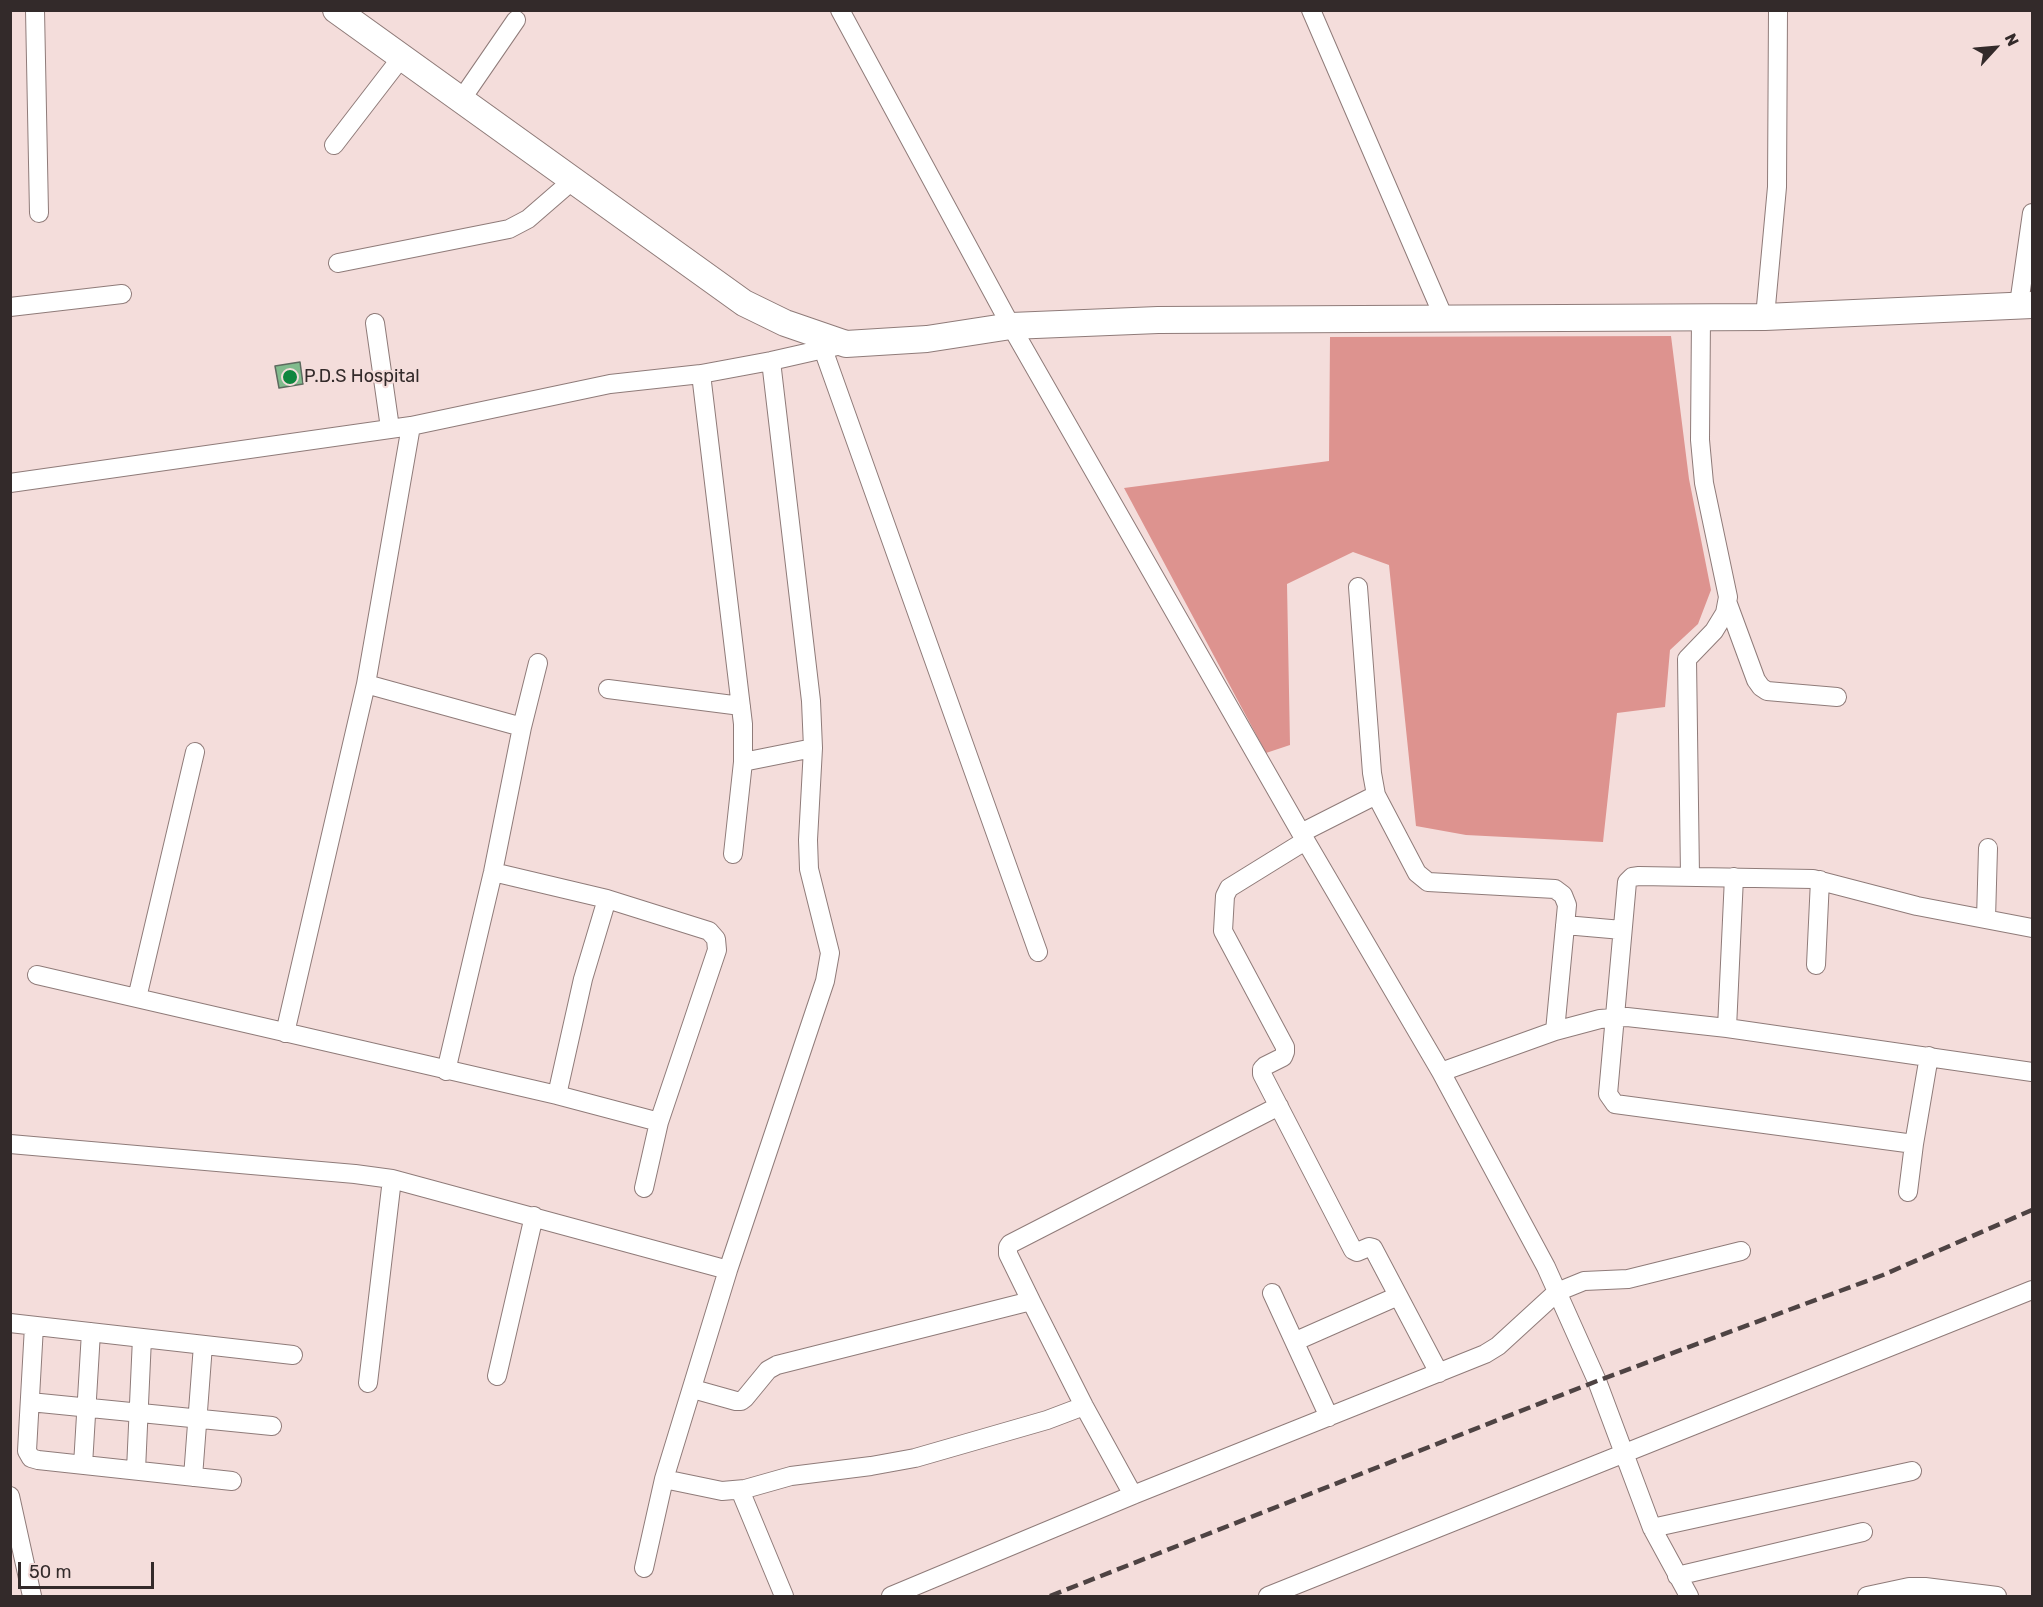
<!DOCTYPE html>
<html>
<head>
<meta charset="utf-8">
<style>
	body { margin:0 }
	#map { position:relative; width:2043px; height:1607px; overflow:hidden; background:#f4dddb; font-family:Rubik,sans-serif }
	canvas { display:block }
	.frame { position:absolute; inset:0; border:12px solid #332a2a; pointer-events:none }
	.north { position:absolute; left:1965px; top:18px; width:60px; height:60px; -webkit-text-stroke:4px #f4dddb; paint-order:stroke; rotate:64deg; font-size:16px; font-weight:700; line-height:24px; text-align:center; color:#332a2a }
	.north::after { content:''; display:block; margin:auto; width:21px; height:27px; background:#332a2a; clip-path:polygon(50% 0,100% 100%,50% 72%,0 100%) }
	.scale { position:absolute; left:18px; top:1562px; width:136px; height:27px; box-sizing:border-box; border:3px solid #332a2a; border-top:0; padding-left:8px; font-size:18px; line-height:21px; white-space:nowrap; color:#332a2a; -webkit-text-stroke:4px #f4dddb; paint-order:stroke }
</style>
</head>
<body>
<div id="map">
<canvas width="2043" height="1607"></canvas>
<div class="frame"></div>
<div class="north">N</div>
<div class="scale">50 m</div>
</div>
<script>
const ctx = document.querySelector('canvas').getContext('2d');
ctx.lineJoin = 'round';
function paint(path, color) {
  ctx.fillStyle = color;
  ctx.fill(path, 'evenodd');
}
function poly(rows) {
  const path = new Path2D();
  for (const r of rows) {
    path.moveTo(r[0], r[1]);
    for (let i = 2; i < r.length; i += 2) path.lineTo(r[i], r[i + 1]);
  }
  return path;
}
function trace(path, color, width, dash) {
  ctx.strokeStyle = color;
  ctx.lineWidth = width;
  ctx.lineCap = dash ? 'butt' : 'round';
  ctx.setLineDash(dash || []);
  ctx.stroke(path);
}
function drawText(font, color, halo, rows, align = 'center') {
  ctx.font = font + ' Rubik,sans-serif';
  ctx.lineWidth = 4.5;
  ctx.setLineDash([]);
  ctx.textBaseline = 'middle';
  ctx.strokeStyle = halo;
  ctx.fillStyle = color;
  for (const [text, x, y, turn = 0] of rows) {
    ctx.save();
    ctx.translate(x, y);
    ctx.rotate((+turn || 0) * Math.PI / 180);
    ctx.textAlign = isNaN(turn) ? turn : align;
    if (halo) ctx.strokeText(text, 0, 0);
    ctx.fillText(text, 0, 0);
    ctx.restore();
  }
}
const water = poly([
	[1671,336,1689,479,1711,590,1698,624,1670,650,1665,707,1617,713,1603,842,1466,835,1416,826,1389,565,1353,552,1287,584,1290,745,1266,753,1124,488,1329,461,1330,337]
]);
const building = poly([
	[300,362,303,384,279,388,275,366,300,362]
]);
const minor = poly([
	[35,10,39,213],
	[840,10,1011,326,1301,833,1441,1072,1546,1267,1597,1381,1652,1528,1689,1596],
	[1311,10,1444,318],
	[461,100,516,20],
	[334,145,401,58],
	[338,263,509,229,528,219,573,180],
	[2019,304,2032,213],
	[10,307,122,294],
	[1765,317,1777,187,1778,10],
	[375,323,390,428],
	[823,349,1038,952],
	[701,374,743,724,743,762,733,854],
	[10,483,411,426,610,384,701,374,771,361,846,344],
	[1358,587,1372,773,1376,795,1417,873,1428,882,1555,889,1563,895,1567,905,1555,1031],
	[1728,604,1756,680,1761,687,1767,691,1837,697],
	[366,684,522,727],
	[608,689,741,706],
	[743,762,813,748],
	[1301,833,1376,795],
	[1305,841,1229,888,1225,896,1223,931,1285,1047,1285,1052,1283,1057,1265,1066,1262,1069,1262,1074,1353,1250,1357,1252,1369,1247,1373,1248,1439,1373],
	[493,872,607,899,709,931,716,939,717,950,659,1122,644,1188],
	[1690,876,1687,659,1714,631,1725,613,1728,597,1704,483,1700,440,1701,317],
	[1986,919,1988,848],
	[1565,925,1622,930],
	[1816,965,1820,880],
	[37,975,557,1095,659,1122],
	[137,998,195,752],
	[1727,1028,1734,877],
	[285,1033,366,684,411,426],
	[446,1071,493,872,522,727,538,663],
	[1441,1072,1555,1031,1600,1019,1627,1017,1727,1028,2032,1072],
	[557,1095,583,979,607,899],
	[10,1144,355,1174,392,1179,728,1270],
	[1914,1144,1615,1104,1608,1094,1627,882,1632,877,1639,876,1813,879,1917,906,2032,928],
	[1908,1192,1914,1144,1929,1056],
	[1272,1293,1329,1417],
	[1031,1301,1008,1254,1008,1247,1010,1244,1279,1106],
	[10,1323,293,1355],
	[34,1326,27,1451,31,1458,38,1460,232,1481],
	[1296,1341,1398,1296],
	[497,1376,534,1216],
	[368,1383,392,1179],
	[693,1389,736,1401,741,1401,745,1398,768,1370,777,1365,1031,1301,1084,1406,1133,1495,891,1596],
	[30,1402,272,1426],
	[83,1465,91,1332],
	[136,1470,142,1338],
	[193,1477,203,1345],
	[664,1479,722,1491,745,1489,791,1476,871,1466,915,1458,1047,1420,1084,1406],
	[740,1490,784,1596],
	[1133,1495,1485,1354,1498,1346,1557,1292,1584,1281,1628,1279,1741,1251],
	[10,1496,32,1596],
	[1652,1528,1912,1471],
	[644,1568,664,1479,728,1270,825,981,830,953,809,869,808,840,813,748,811,701,771,361],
	[1677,1576,1863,1532],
	[1268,1596,2032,1290],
	[1867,1596,1909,1587,1925,1587,1997,1596]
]);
const highway = poly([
	[336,10,744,303,785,323,846,344,927,339,1011,326,1158,320,1765,317,2032,305]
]);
const rail = poly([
	[1050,1596,1597,1381,1883,1275,2032,1210]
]);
const markers = [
	[290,377,8,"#10863f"]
];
const poiNames = [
	["P.D.S Hospital",304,377]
];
paint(water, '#dd938f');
paint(building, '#81bb8d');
trace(building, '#5d6b5f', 1.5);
trace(minor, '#8f7b79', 20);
trace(highway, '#8f7b79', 28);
trace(minor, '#fff', 18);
trace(highway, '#fff', 26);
trace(rail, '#4e4343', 4.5, [12, 6]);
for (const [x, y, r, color] of markers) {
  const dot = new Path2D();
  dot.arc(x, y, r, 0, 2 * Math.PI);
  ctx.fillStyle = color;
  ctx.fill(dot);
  trace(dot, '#f4dddb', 2);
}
drawText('18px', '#332a2a', '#f4dddb', poiNames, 'left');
</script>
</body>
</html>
